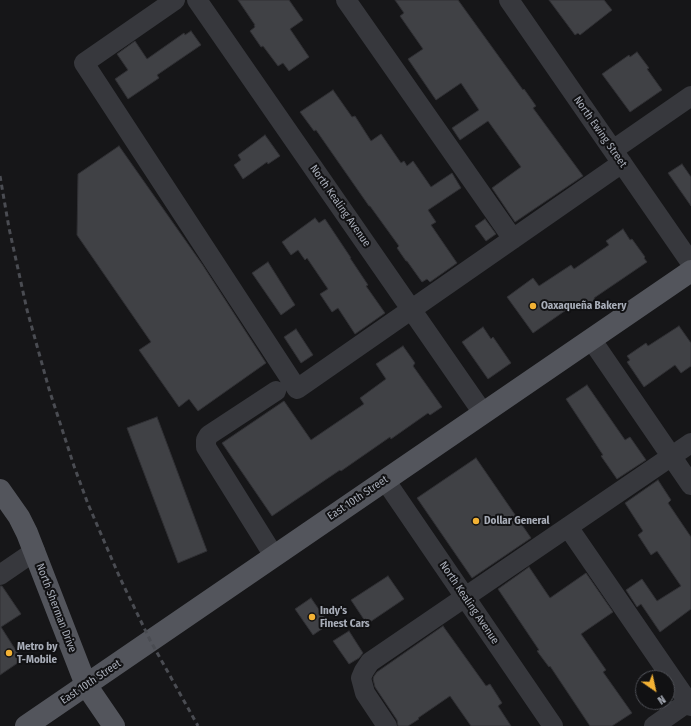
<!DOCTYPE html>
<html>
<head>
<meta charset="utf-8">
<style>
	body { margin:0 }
	#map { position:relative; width:691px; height:726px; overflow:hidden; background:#161618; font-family:"Fira Sans Condensed",sans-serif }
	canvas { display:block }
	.north { position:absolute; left:635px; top:670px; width:40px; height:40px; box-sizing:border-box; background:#111113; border:1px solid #4d4f55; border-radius:50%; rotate:146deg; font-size:11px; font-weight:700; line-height:16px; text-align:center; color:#a8adb8 }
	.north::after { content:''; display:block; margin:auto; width:14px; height:18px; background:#f2b134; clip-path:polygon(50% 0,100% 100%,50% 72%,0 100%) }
</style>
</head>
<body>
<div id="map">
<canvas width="691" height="726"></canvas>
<div class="north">N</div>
</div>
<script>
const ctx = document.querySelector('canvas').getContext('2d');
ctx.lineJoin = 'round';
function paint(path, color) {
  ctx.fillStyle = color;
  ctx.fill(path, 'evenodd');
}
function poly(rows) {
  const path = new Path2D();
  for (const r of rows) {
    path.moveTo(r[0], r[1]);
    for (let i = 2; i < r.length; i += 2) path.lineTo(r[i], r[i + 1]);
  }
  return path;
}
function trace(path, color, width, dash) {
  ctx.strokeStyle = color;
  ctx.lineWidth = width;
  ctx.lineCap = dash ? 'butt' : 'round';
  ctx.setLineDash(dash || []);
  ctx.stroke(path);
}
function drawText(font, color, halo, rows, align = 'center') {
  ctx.font = font + ' "Fira Sans Condensed",sans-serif';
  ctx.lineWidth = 4;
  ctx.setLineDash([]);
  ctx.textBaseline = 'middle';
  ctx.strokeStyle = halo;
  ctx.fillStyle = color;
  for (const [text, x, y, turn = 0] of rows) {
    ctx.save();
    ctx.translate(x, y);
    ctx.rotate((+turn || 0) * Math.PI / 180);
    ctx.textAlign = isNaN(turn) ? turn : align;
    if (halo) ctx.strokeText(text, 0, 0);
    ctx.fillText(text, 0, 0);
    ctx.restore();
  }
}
const building = poly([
	[238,0,289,0,303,20,290,29,309,57,289,71,283,63,278,66,263,46,261,47,250,31,255,27,254,25,255,25,238,0],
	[395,0,458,0,523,90,524,89,536,106,533,108,583,176,515,222,492,188,521,167,488,121,460,140,452,128,479,110,461,83,436,100,408,59,423,49,400,16,404,13,395,0],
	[549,0,604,0,612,10,580,35,578,33,575,35,549,0],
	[191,31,201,45,157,75,159,78,128,99,115,79,128,70,117,54,135,41,147,59,184,33,185,35,191,31],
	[637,52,649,68,647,69,662,90,630,112,602,74,629,55,630,57,637,52],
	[333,90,352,117,355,116,371,141,381,134,401,163,404,161,407,166,413,161,431,187,452,173,461,188,428,210,436,222,431,225,457,263,430,282,427,279,422,282,407,261,406,261,397,248,399,246,370,206,369,206,316,130,314,131,300,112,333,90],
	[265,135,280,156,268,164,267,162,243,179,234,165,241,160,238,155,265,135],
	[119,146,202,264,266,363,198,411,189,399,179,407,139,350,151,342,77,235,78,174,119,146],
	[682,164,691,177,691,206,668,173,682,164],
	[315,218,319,223,325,219,351,258,350,258,368,285,366,286,385,313,355,334,338,308,332,312,320,294,328,289,307,258,305,260,298,250,291,255,282,242,315,218],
	[485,219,496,234,486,241,475,226,485,219],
	[623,229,630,240,632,239,645,257,644,258,647,262,594,298,595,300,580,310,577,305,570,310,569,308,533,333,507,297,533,278,539,286,571,265,574,269,609,245,606,241,623,229],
	[268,262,295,305,281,315,252,273,268,262],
	[679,326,691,343,691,366,681,373,675,365,644,387,627,362,630,360,627,356,646,343,648,346,679,326],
	[483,327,491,339,493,337,511,363,488,379,462,342,483,327],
	[296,329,313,355,301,363,284,337,296,329],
	[403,346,415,363,413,366,442,407,430,415,428,413,391,439,390,437,341,471,340,470,272,516,222,443,284,401,311,440,364,404,360,398,386,379,376,364,403,346],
	[587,385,625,440,630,437,646,460,617,479,601,456,603,455,566,399,587,385],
	[157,417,207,551,178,563,127,428,157,417],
	[476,458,531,538,472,578,417,498,476,458],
	[658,480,671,500,668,503,691,537,691,609,660,632,641,604,637,607,626,590,642,579,657,601,681,586,657,551,651,555,638,535,643,531,625,503,658,480],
	[529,567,550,598,586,573,613,612,581,634,606,670,603,672,632,713,612,726,590,726,550,666,549,667,537,651,539,650,498,589,529,567],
	[388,576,404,599,367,624,351,600,388,576],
	[0,586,2,586,21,614,1,627,22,660,0,675,0,586],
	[311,598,329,624,313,635,295,609,311,598],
	[443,626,486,686,490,684,502,703,498,706,511,726,471,726,450,696,418,718,419,719,408,726,398,726,397,720,375,687,373,679,374,676,377,672,443,626],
	[349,631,363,653,359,658,349,664,333,641,349,631]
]);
const minor = poly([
	[175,0,84,63,297,389,622,163],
	[197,0,483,413],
	[346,0,513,239],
	[509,0,691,263],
	[613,150,691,96],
	[591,339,691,485],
	[385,480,553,726],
	[568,527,691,706],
	[274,556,206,447,206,440,209,435,276,391],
	[0,575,35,551],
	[387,726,365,693,361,678,364,671,370,662,691,443],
	[654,726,691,700]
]);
const major = poly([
	[0,490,19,517,27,533,86,685,114,726],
	[26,726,691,271]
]);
const rail = poly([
	[0,176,9,228,27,310,49,389,74,466,88,504,120,578,150,640,198,726]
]);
const markers = [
	[533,306,4,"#f2b134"],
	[476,521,4,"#f2b134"],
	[312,617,4,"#f2b134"],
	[9,653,4,"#f2b134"]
];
const streetNames = [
	["North Ewing Street",600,132,55],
	["North Kealing Avenue",340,206,55],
	["East 10th Street",358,498,-34],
	["North Kealing Avenue",469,603,56],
	["North Sherman Drive",56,608,69],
	["East 10th Street",91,682,-34]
];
const poiNames = [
	["Oaxaqueña Bakery",541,306],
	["Dollar General",484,521],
	["Indy's",320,611],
	["Finest Cars",320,624],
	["Metro by",17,647],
	["T-Mobile",17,660]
];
paint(building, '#404145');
trace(building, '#303034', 1);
trace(minor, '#37383d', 20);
trace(major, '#53555c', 22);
trace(rail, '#4a4c52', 3, [5, 4]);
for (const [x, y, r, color] of markers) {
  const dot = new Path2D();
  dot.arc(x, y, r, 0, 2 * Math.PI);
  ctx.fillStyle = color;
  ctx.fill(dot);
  trace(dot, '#111113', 1.5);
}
drawText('11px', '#a8adb8', '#111113', streetNames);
drawText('bold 11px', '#a8adb8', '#111113', poiNames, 'left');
</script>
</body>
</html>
